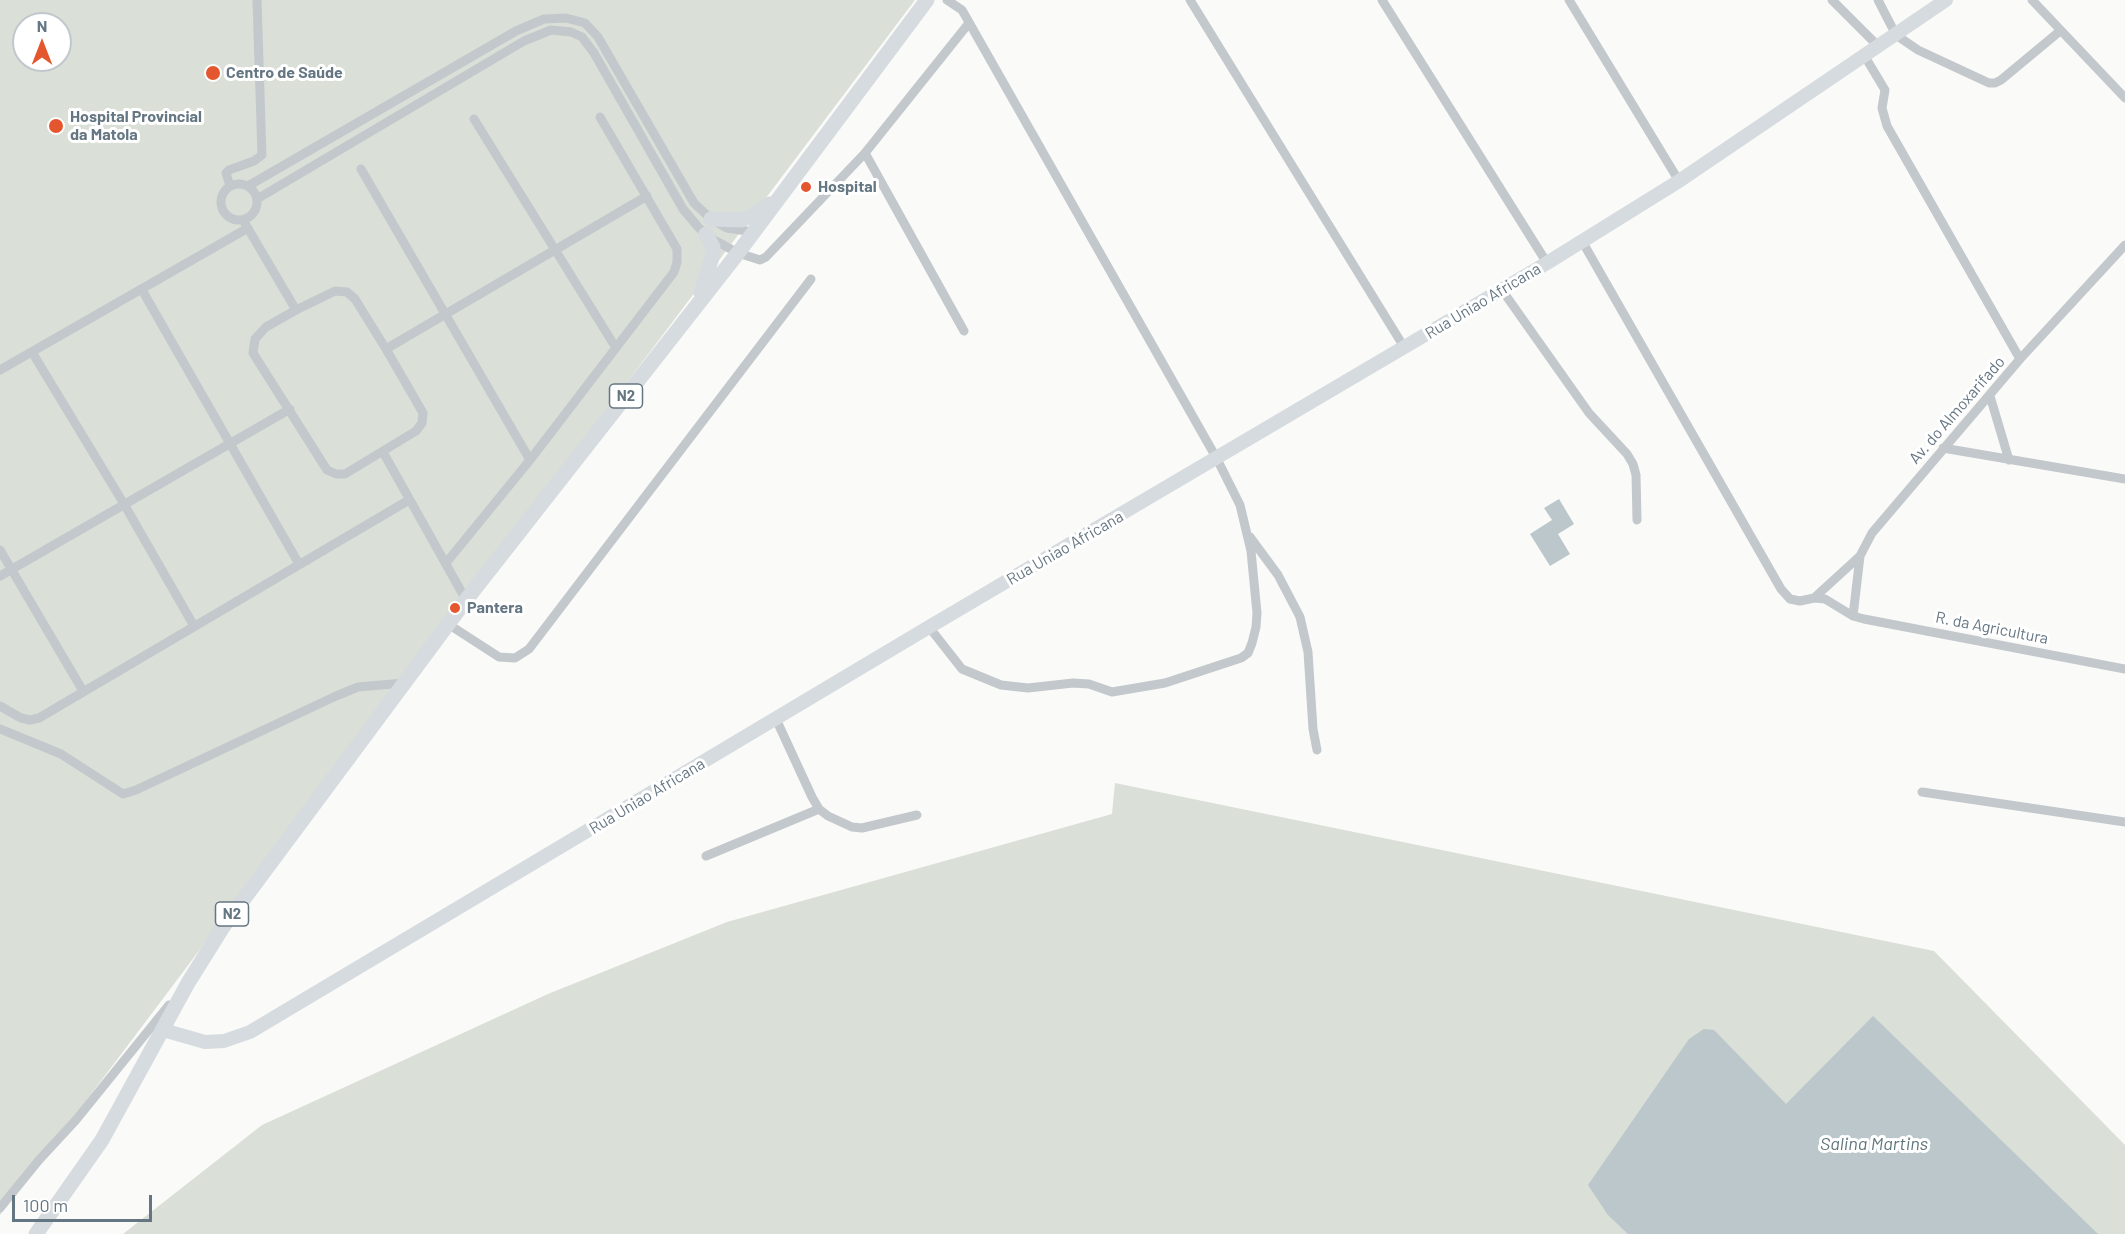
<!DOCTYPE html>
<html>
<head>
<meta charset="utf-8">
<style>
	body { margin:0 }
	#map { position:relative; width:2125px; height:1234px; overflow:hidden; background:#fafaf8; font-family:Barlow,sans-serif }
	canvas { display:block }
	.north { position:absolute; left:12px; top:12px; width:60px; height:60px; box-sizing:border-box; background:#fff; border:2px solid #c1c8cd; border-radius:50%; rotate:0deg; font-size:16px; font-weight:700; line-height:24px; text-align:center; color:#657683 }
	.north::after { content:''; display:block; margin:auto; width:21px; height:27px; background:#e4572e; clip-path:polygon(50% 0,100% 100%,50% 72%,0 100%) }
	.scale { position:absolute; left:12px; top:1195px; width:140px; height:27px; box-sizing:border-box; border:3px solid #657683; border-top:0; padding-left:8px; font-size:18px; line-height:21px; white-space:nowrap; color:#657683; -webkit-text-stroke:4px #fff; paint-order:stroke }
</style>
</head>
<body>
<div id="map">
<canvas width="2125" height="1234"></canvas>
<div class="north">N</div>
<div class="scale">100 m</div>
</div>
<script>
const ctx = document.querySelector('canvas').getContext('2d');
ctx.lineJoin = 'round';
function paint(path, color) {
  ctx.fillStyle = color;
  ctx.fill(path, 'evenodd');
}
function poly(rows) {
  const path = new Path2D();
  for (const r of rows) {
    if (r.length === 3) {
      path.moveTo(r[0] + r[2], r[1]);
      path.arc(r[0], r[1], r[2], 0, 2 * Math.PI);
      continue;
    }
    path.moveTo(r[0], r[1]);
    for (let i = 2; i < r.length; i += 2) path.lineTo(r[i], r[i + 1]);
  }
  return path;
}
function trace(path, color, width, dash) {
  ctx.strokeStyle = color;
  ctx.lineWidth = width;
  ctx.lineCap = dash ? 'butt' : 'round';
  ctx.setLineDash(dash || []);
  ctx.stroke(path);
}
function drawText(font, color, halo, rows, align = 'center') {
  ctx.font = font + ' Barlow,sans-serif';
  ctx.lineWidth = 6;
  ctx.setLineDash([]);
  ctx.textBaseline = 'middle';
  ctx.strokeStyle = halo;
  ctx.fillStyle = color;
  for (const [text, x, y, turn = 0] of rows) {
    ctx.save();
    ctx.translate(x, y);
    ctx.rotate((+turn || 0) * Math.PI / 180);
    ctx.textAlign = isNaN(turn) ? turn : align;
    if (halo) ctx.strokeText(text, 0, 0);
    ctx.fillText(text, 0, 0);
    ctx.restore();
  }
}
const green = poly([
	[0,0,915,0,0,1215],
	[24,24,60,24,60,60,24,60],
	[1115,783,1934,951,2125,1145,2125,1234,123,1234,262,1125,548,994,727,922,1112,814]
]);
const water = poly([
	[1559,499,1574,524,1558,534,1570,554,1550,566,1530,534,1552,520,1544,508],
	[1873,1016,2098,1234,1628,1234,1608,1215,1588,1185,1689,1039,1704,1029,1714,1030,1786,1104]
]);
const minor = poly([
	[1190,0,1404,347],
	[1382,0,1547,263],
	[1569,0,1679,181],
	[1832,0,1878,46],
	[1878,0,1896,35,1918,50,1989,83,1995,83,2001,80,2060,31],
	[2032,0,2125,98],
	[1864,55,1885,90,1882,108,1887,126,2020,359],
	[474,119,616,348],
	[865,153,964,331],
	[361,169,530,460],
	[239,202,18],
	[230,186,226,173,229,170,254,161,262,155,257,0],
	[248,186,516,31,544,19,566,18,585,23,598,37,694,203,711,219,727,228,753,232],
	[257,199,524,41,551,30,571,32,582,37,594,53,683,209,699,228,714,240,738,253,760,260,766,257,865,153,969,23],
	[243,220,296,310,266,327,255,339,253,353,327,470,336,474,345,474,416,431,422,423,423,413,386,349,355,299,347,292,335,291,296,310],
	[1582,241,1781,589,1790,599,1800,601,1814,598,1825,599,1853,616,1864,619,2125,669],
	[142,290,299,564],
	[1502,290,1589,413,1627,454,1633,464,1636,475,1637,520],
	[386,349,647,196],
	[32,352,124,504,194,626],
	[0,370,248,228],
	[1990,396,2009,460],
	[1943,448,2125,479],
	[383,452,466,600],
	[1250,537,1278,575,1300,617,1308,652,1313,729,1317,750],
	[0,550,83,691],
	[446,563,530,460,674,272,677,262,677,249,600,117],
	[0,576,290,409],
	[1814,598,1860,556],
	[1853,616,1860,556,1872,533,2020,359,2125,245],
	[448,624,499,657,515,658,529,649,811,279],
	[929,627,962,669,1001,685,1028,688,1073,683,1089,684,1112,692,1165,683,1241,658,1248,653,1252,643,1256,627,1257,613,1251,551,1240,505,1217,459,962,10,947,0],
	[0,706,21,718,30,720,39,718,409,500],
	[776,719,812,797,819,809,828,816,852,827,862,828,917,815],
	[0,729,61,754,123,794,136,790,336,696,358,687,404,683],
	[1922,792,2125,822],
	[706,856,819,809],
	[0,1208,39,1160,76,1120,169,1005]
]);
const secondary = poly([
	[163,1030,205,1042,224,1041,250,1032,929,627,1547,263,1679,181,1946,0]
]);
const primary = poly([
	[711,219,741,220,754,215,770,204],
	[701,293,713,254,713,247,706,234],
	[36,1234,102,1140,188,983,223,927,466,600,738,253,927,0]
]);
const markers = [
	[213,73,8,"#e4572e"],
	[56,126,8,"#e4572e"],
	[806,187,6,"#e4572e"],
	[455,608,6,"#e4572e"]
];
const shields = [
	[626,396,33],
	[232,914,33]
];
const shieldNames = [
	["N2",626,396],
	["N2",232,914]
];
const poiNames = [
	["Centro de Saúde",226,73],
	["Hospital Provincial",70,117],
	["da Matola",70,135],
	["Hospital",818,187],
	["Pantera",467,608]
];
const streetNames = [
	["Rua Uniao Africana",1483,301,-31],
	["Av. do Almoxarifado",1957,410,-49],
	["Rua Uniao Africana",1065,548,-30],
	["R. da Agricultura",1992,628,11],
	["Rua Uniao Africana",647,796,-31]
];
const waterNames = [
	["Salina Martins",1874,1144]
];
paint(green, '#dadfd7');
paint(water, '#bbc7cb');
trace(minor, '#c3c8cc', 9);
trace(secondary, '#d6dbdf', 14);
trace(primary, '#d6dbdf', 15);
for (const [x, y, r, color] of markers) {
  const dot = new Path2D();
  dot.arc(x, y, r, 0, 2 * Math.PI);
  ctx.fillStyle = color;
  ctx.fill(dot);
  trace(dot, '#fff', 2);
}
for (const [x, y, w] of shields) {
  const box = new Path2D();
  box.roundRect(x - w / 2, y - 12, w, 24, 4.5);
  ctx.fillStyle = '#fff';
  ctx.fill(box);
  trace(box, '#657683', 1.5);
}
drawText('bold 15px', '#657683', null, shieldNames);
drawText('bold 16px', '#657683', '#fff', poiNames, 'left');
drawText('16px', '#657683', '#fff', streetNames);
drawText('italic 18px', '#60757c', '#fff', waterNames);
</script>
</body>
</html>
